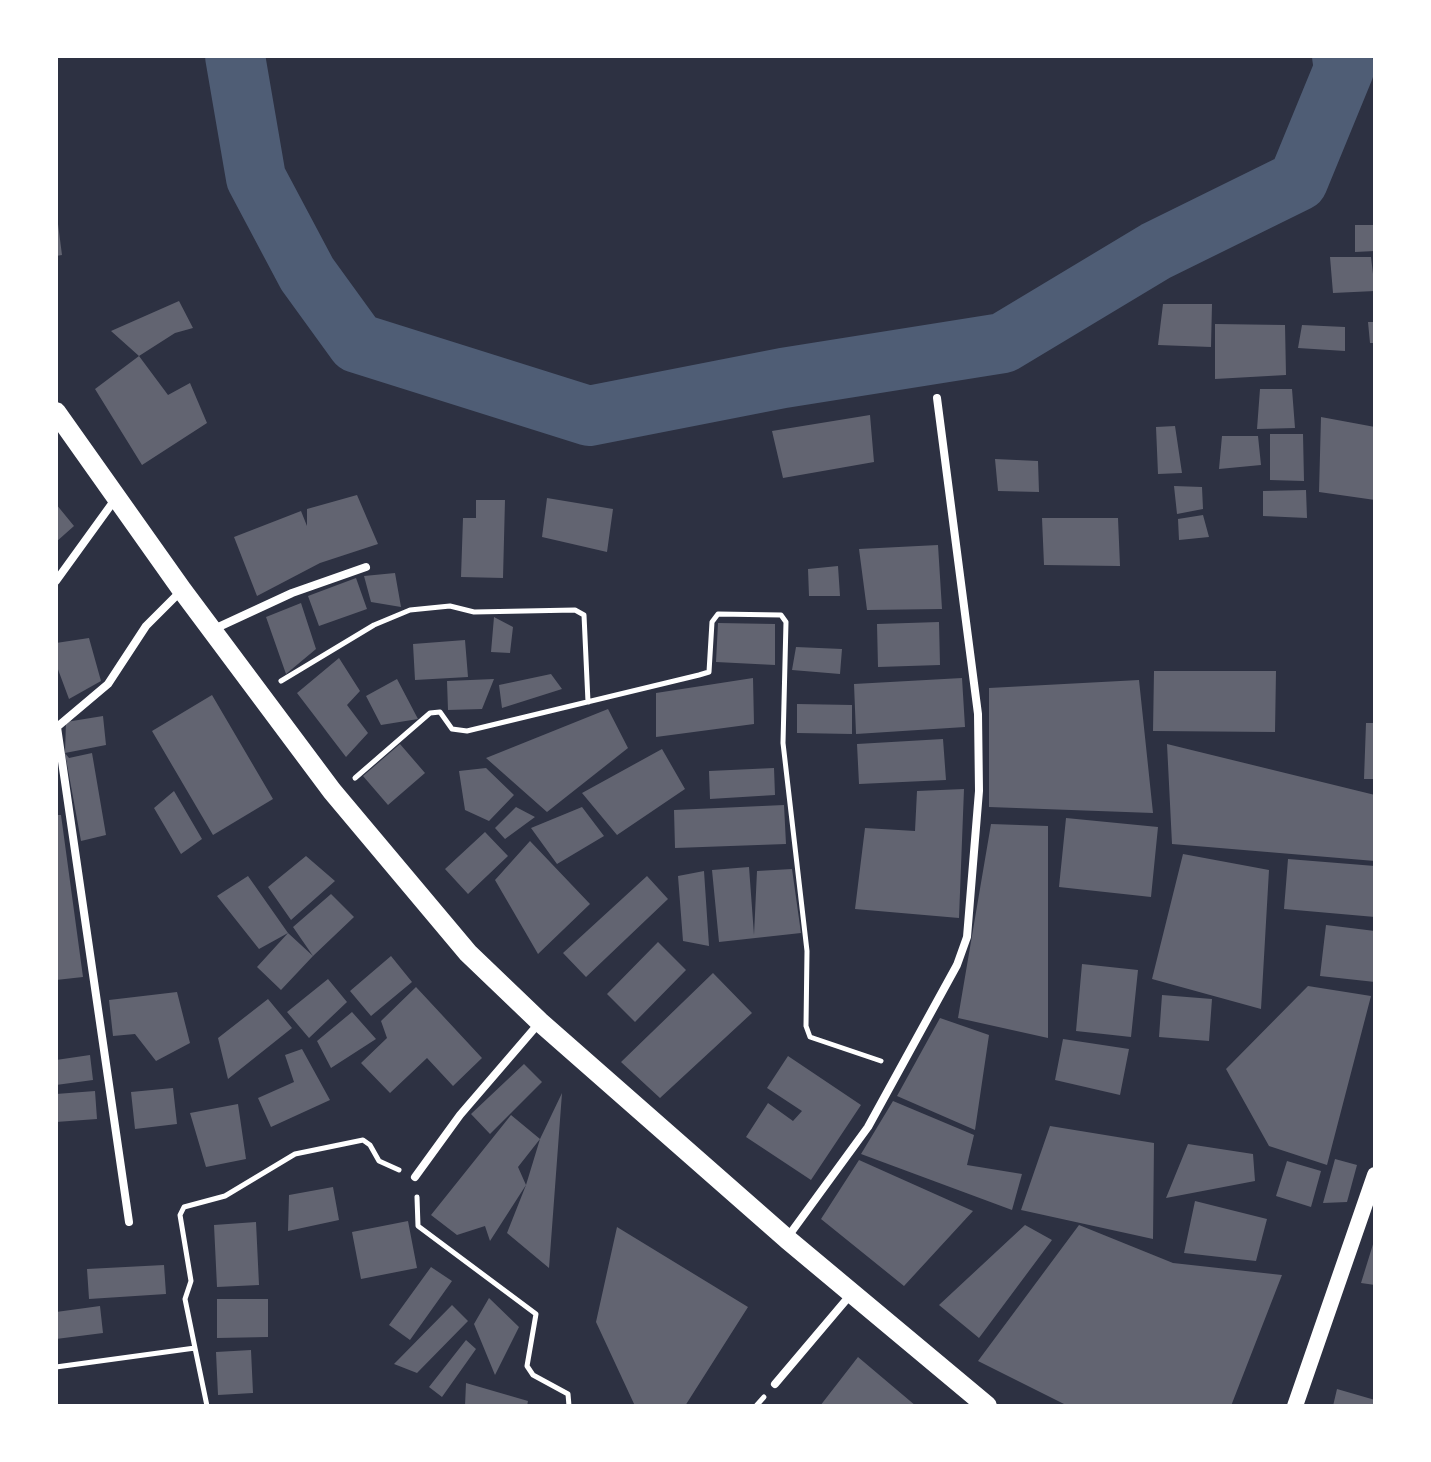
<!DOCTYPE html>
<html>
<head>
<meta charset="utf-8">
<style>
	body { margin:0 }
	#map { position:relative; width:1431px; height:1462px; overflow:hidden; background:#2d3142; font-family:"Fira Sans",sans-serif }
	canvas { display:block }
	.frame { position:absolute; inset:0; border:58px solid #fff; pointer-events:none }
</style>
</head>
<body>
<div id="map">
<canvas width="1431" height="1462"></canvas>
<div class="frame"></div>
</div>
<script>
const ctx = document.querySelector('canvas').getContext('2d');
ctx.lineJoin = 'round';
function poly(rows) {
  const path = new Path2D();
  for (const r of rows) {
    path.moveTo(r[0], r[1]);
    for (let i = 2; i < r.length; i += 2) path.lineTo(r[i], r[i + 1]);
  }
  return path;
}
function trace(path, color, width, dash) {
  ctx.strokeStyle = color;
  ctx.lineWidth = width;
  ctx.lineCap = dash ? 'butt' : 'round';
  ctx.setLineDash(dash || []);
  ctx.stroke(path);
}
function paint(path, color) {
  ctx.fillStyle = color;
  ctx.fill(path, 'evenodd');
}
const river = poly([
	[235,56,256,178,307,274,357,343,589,416,783,378,1003,343,1156,251,1298,181,1344,69,1342,56]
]);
const building = poly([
	[56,224,58,224,62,255,56,256],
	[1355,225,1375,225,1375,251,1355,252],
	[1330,257,1371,257,1375,291,1333,293],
	[179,301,193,328,175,333,139,356,111,331],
	[1163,304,1212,304,1211,347,1158,345],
	[1368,322,1375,322,1375,343,1370,343],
	[1215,324,1285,325,1286,375,1215,379],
	[1302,325,1345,327,1345,351,1298,348],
	[139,356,168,395,190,383,207,423,142,465,95,389],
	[1260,389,1292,389,1295,428,1257,429],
	[870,415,874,462,783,478,772,431],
	[1321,417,1375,427,1375,500,1319,492],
	[1175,426,1182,473,1158,474,1156,427],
	[1270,434,1303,434,1304,481,1270,480],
	[1222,436,1258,436,1261,465,1219,469],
	[995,459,1038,461,1039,492,998,491],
	[1174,486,1202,487,1203,509,1177,514],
	[1306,490,1307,518,1263,516,1263,491],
	[357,495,378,544,320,563,257,596,234,537,301,511,307,526,307,509],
	[547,498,613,509,607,552,542,537],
	[476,500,505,500,503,578,461,577,463,518,476,518],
	[56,504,74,526,56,542],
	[1203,515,1209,537,1179,540,1178,519],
	[1042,518,1118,518,1120,566,1044,565],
	[938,545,942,609,867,610,859,549],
	[838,566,840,596,809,596,808,569],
	[395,573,401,607,371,602,364,576],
	[356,578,367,609,319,626,308,596],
	[301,603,316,649,286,674,266,617],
	[494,617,513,627,510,653,491,652],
	[939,622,940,665,878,667,877,624],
	[718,623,775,624,775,665,716,662],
	[89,638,101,681,69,699,56,664,56,643],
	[465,640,468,677,415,680,413,644],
	[796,647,842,649,840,674,792,670],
	[339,658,360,691,347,705,368,733,346,757,297,693],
	[1154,671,1276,671,1275,732,1153,731],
	[551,674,562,689,502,708,499,685],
	[753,678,754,724,656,737,656,693],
	[962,678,965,727,856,734,854,684],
	[397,679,418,719,381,725,366,696],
	[494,679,482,709,448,710,447,681],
	[1139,680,1153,813,989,807,989,688],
	[212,695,273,799,213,835,152,731],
	[797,704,852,705,852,734,797,733],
	[608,709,628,748,547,812,486,758],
	[103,716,106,745,65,753,66,722],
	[1366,723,1375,723,1375,779,1364,779],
	[943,739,946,780,859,784,857,744],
	[400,744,425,773,388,805,363,776],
	[1167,744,1375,795,1375,861,1172,844],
	[662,749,685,789,617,835,582,793],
	[65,753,69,758,92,753,106,835,81,841],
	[486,768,514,795,489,821,465,810,459,771],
	[774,768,775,795,710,799,709,771],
	[964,789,959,918,855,909,865,828,915,831,917,791],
	[174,791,202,839,181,854,154,808],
	[784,805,786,844,675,848,674,810],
	[516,807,535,817,505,839,495,828],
	[582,807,604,836,557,864,531,828],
	[56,815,61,815,83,977,56,980],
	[1066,818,1158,827,1151,897,1059,887],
	[991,824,1048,826,1048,1038,958,1018],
	[485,832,508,856,468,894,445,869],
	[530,841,590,904,538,954,495,880],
	[1183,854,1269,870,1261,1009,1152,979],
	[306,856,335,881,291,920,268,887],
	[1288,859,1375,866,1375,917,1284,909],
	[749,867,754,935,757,871,792,869,801,933,719,942,712,870],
	[704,871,709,946,683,941,678,876],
	[248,876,288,933,313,956,281,990,257,967,288,933,259,949,217,896],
	[647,876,668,899,586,977,563,953],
	[331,894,354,917,313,956,293,927],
	[1326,925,1375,931,1375,982,1320,976],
	[658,942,686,970,635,1022,607,994],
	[391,956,412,982,371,1016,350,991],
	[1082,964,1138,970,1131,1037,1076,1031],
	[713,973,752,1013,660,1098,621,1062],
	[328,979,347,1002,309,1038,287,1012],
	[1308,986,1371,996,1327,1165,1269,1146,1226,1069],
	[416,987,482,1058,453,1086,427,1058,390,1093,361,1063,387,1038,381,1021],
	[177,992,190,1043,156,1061,135,1034,113,1036,109,1000],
	[1162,995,1212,999,1209,1041,1159,1037],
	[268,999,292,1028,228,1079,218,1038],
	[352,1012,376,1039,331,1068,317,1041],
	[940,1018,989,1035,975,1130,897,1096],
	[1063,1039,1129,1049,1120,1095,1055,1080],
	[302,1049,330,1100,271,1127,258,1098,294,1082,285,1055],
	[90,1055,93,1080,56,1085,56,1060],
	[788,1056,861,1105,811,1180,746,1137,768,1103,793,1121,802,1111,767,1088],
	[524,1064,542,1082,490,1134,471,1114],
	[173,1088,177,1124,135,1129,131,1092],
	[95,1091,97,1119,56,1122,56,1094],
	[562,1093,549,1268,507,1233,526,1185,490,1241,485,1226,457,1235,431,1215,511,1115,540,1139,518,1167,526,1185,540,1139],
	[893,1101,974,1135,967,1165,1022,1174,1012,1210,861,1154],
	[238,1104,246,1159,206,1167,190,1113],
	[1050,1126,1154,1143,1153,1239,1021,1210],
	[1188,1144,1253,1154,1255,1181,1166,1198],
	[1335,1159,1357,1165,1347,1202,1323,1203],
	[859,1160,973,1211,904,1286,821,1219],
	[1287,1161,1321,1171,1311,1207,1276,1196],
	[333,1187,339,1220,288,1231,289,1195],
	[1195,1201,1267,1219,1256,1261,1184,1253],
	[408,1221,417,1268,361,1279,352,1232],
	[256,1222,259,1285,217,1287,214,1225],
	[1025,1225,1052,1240,979,1338,939,1305],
	[1079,1225,1173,1263,1282,1275,1231,1406,1068,1406,978,1361],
	[617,1227,748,1307,685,1406,635,1406,596,1322],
	[1374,1241,1375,1285,1361,1283],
	[164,1265,166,1294,89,1299,87,1269],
	[431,1267,452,1281,410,1340,389,1325],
	[489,1298,519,1327,495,1375,474,1324],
	[217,1299,268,1299,268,1337,217,1338],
	[452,1305,468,1321,417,1373,394,1364],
	[100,1306,103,1333,56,1339,56,1312],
	[466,1340,476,1349,442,1397,429,1387],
	[251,1350,253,1393,218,1395,216,1352],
	[858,1357,916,1406,820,1406],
	[466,1383,528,1401,527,1406,465,1406],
	[1337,1389,1375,1400,1375,1406,1333,1406]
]);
const path = poly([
	[281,681,374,625,410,610,450,606,474,612,575,610,584,615,588,702],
	[355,778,430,713,440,712,452,729,467,731,699,675,709,672,712,622,718,614,781,615,786,622,783,743,807,951,806,1026,810,1037,881,1061],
	[417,1197,418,1226,536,1314,527,1366,533,1375,568,1394,569,1406],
	[195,1348,185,1299,191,1281,180,1215,184,1207,225,1196,295,1154,363,1140,370,1145,379,1161,399,1170],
	[56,1367,195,1348,207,1406],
	[756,1406,764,1397]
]);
const minor = poly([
	[56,581,116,498],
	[212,630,292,593,366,567],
	[415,1177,460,1115,540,1022],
	[129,1222,57,727,108,684,146,626,181,591],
	[787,1238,868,1127,957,965,967,937,979,791,978,714,937,398],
	[775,1384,852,1293]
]);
const secondary = poly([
	[1295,1406,1375,1175]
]);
const primary = poly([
	[56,412,182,590,332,791,468,953,540,1022,787,1239,987,1406]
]);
trace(river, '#4f5d75', 60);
paint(building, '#626471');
trace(path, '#fff', 5);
trace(minor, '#fff', 8);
trace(secondary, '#fff', 16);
trace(primary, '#fff', 20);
</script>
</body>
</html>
